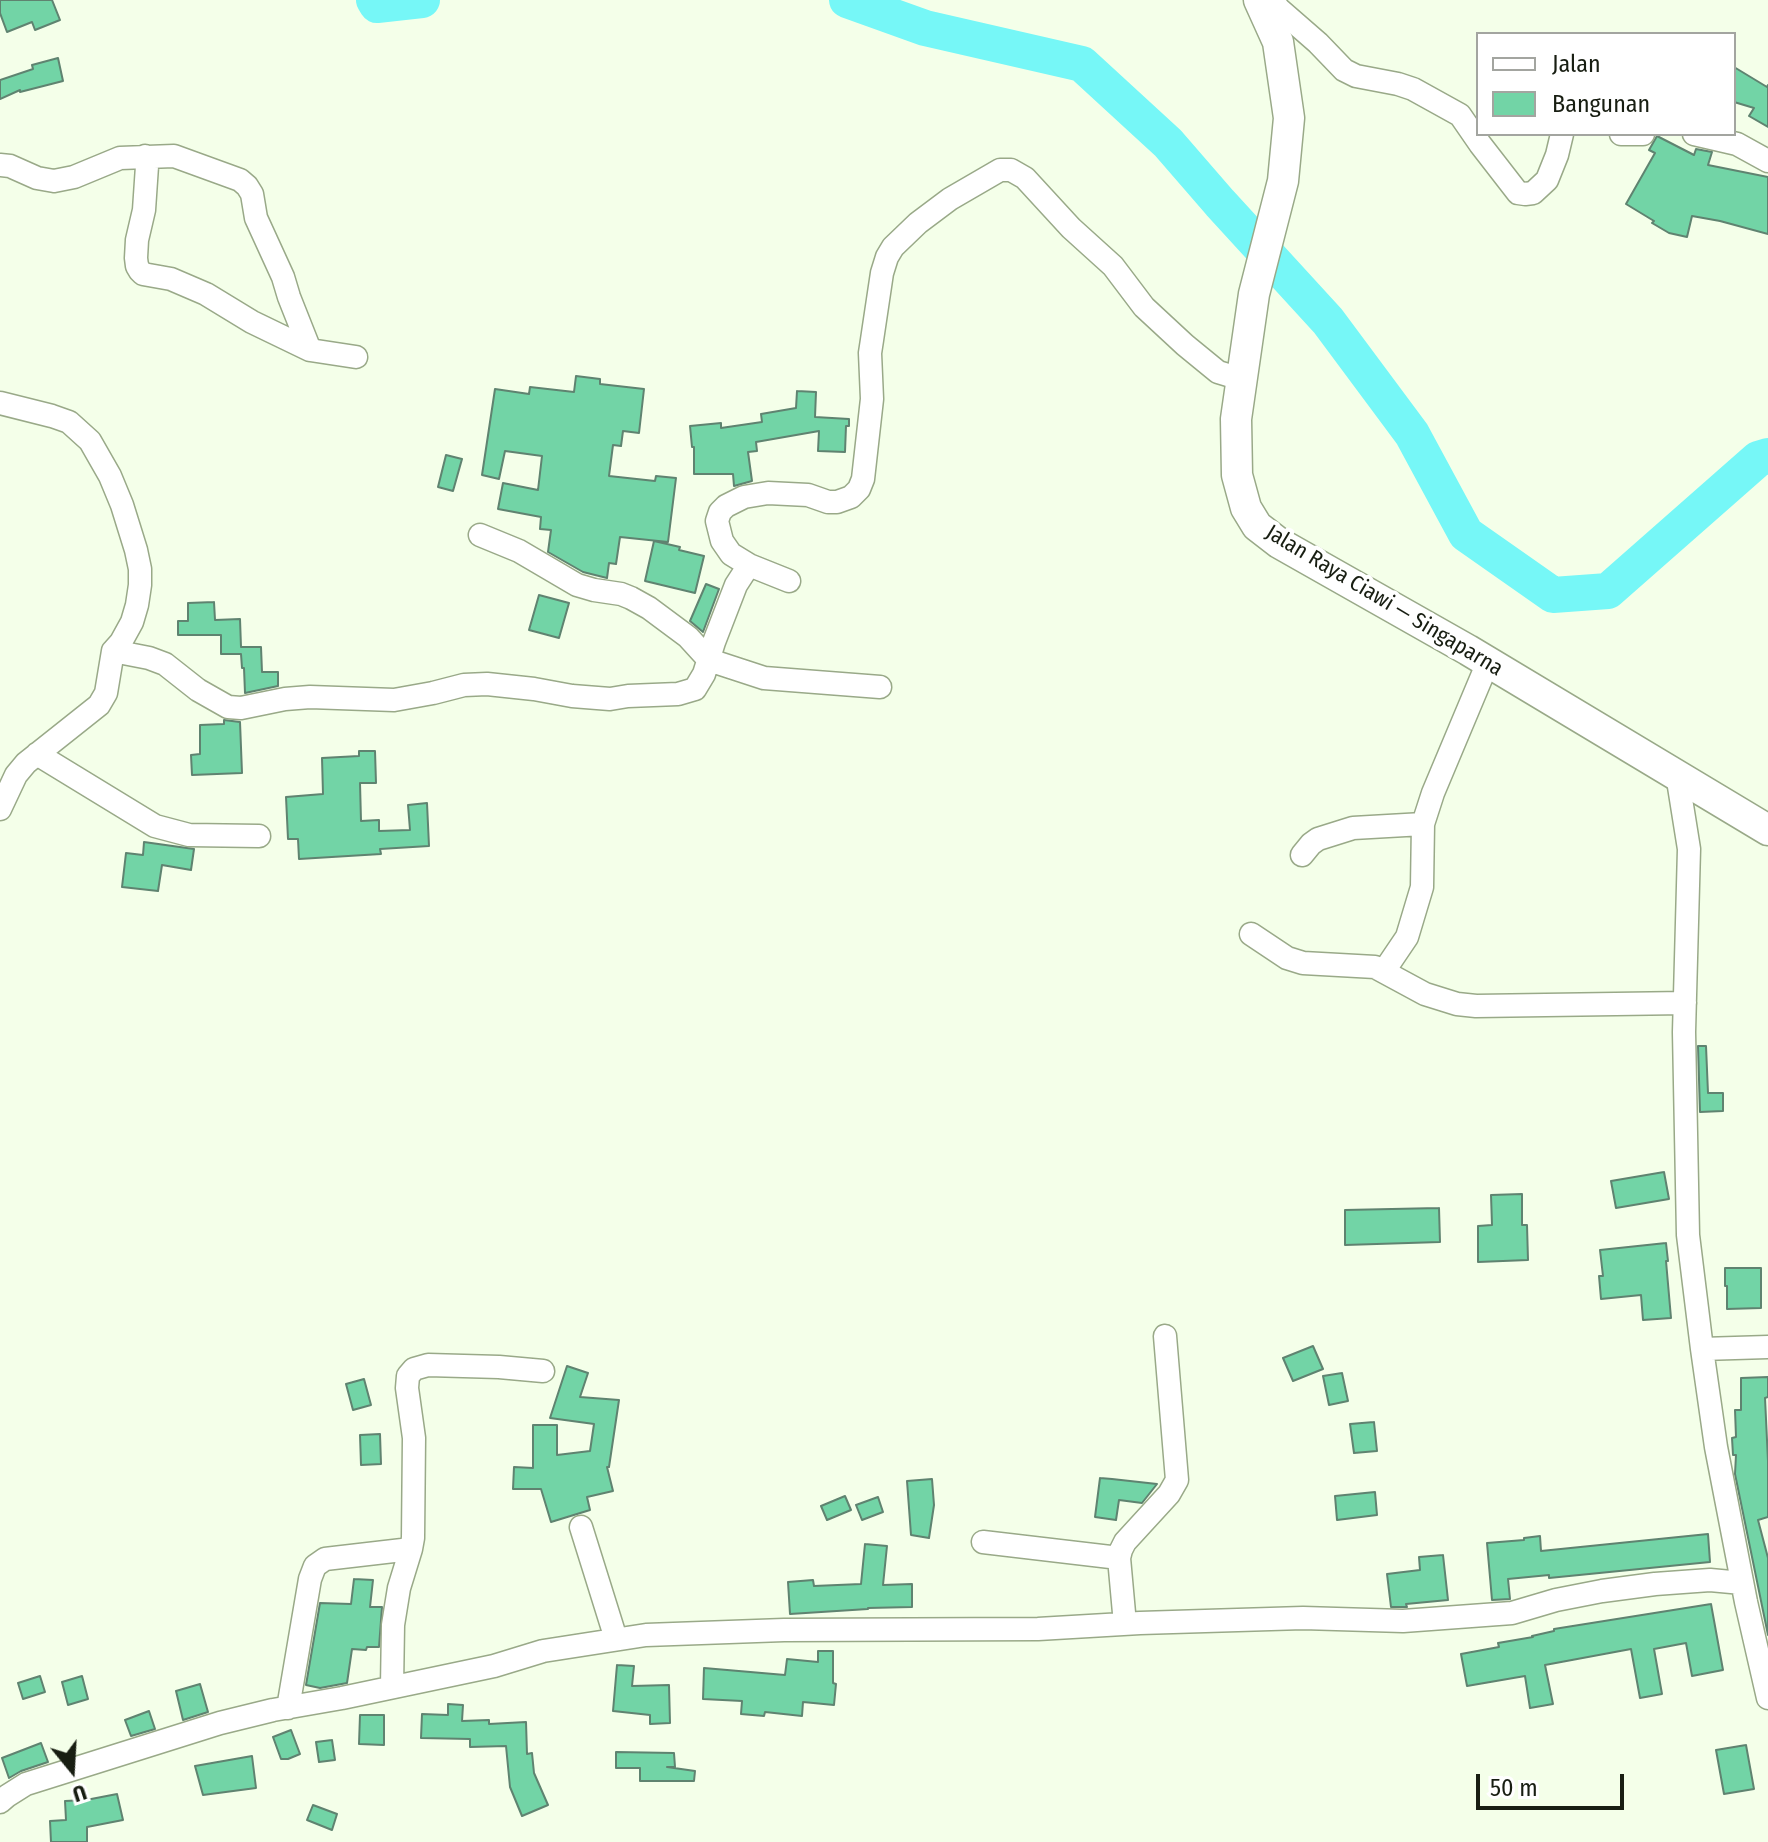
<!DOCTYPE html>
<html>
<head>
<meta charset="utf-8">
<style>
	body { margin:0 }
	#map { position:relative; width:1768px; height:1842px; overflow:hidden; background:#f4ffe9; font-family:"Fira Sans Condensed",sans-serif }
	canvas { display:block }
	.legend { position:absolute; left:1476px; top:32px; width:260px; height:104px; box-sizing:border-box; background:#fff; border:2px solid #a3a5a0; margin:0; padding:10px 14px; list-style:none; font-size:24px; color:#181e12 }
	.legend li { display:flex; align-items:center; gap:16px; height:40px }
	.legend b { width:40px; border:2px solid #a3a5a0 }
	.north { position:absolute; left:32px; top:1730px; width:80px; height:80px; -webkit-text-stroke:6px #fff; paint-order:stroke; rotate:162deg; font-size:22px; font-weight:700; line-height:32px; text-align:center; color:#181e12 }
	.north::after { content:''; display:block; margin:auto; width:28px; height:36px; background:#181e12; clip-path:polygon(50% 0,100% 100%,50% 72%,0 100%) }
	.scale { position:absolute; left:1476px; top:1774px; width:148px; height:36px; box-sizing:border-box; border:4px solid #181e12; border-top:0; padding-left:10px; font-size:24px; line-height:28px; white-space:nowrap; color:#181e12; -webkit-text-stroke:6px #fff; paint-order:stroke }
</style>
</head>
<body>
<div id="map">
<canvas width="1768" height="1842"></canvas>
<ul class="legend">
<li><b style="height:10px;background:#fff"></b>Jalan</li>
<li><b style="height:22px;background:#72d4a6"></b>Bangunan</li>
</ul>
<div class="north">U</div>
<div class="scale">50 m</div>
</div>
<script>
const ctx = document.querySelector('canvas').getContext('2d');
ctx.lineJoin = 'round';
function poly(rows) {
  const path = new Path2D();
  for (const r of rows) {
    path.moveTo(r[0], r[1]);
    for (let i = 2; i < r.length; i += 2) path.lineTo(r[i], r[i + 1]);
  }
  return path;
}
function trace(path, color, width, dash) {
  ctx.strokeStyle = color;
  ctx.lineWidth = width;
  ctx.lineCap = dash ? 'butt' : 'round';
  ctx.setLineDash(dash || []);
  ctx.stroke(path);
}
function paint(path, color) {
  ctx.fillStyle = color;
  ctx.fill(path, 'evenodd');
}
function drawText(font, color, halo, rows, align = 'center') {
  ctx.font = font + ' "Fira Sans Condensed",sans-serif';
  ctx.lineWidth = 8;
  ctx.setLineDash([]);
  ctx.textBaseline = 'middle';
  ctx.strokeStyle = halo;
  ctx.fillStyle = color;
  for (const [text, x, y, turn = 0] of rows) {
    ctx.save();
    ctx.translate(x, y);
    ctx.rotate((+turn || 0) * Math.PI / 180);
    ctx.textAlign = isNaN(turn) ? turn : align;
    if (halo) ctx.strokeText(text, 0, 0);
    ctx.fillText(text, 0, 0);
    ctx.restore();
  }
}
const river = poly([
	[374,0,377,5,422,0],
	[847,0,925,28,1082,64,1168,143,1220,203,1328,321,1412,434,1466,534,1553,595,1608,591,1758,459,1768,456]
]);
const building = poly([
	[0,0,52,0,60,20,35,30,32,22,7,32,0,13,0,0],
	[58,58,63,81,20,92,20,90,0,99,0,80,33,69,32,65,58,58],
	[1734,67,1767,87,1768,85,1768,127,1749,116,1754,108,1734,102,1734,67],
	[1657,136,1694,155,1696,149,1712,152,1708,165,1768,177,1768,234,1720,221,1692,216,1687,237,1669,233,1652,223,1654,221,1626,204,1655,153,1649,150,1657,136],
	[576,376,600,379,600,384,644,389,639,433,623,431,621,446,613,445,609,476,655,481,656,476,676,478,668,542,620,537,616,564,609,563,607,578,583,572,548,552,551,530,540,529,541,517,498,509,503,483,538,490,542,456,505,451,499,479,482,475,495,389,529,394,530,387,574,392,576,376],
	[797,391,816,392,815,417,849,419,849,426,846,426,845,452,818,451,819,431,756,442,757,451,748,452,752,481,734,486,733,474,694,474,694,447,692,447,690,426,721,423,721,428,762,422,761,414,796,408,797,391],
	[446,455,462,459,453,491,438,487,446,455],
	[654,541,680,547,679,550,704,556,695,593,645,581,654,541],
	[706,584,719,589,703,632,690,621,706,584],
	[539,595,569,603,559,638,529,630,539,595],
	[214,602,215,620,240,619,241,647,261,647,262,672,278,672,278,686,245,693,244,668,242,668,241,654,221,654,221,635,178,635,178,621,188,621,188,603,214,602],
	[224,720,240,722,242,773,192,775,191,755,200,754,200,725,224,724,224,720],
	[359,751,375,751,376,783,360,783,361,821,379,820,379,831,410,830,408,805,427,803,429,846,380,849,381,854,299,859,298,839,288,839,286,797,323,794,322,758,359,756,359,751],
	[144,842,194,849,191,870,162,865,158,891,122,887,126,853,143,855,144,842],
	[1698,1046,1706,1046,1708,1093,1723,1093,1723,1111,1700,1112,1698,1046],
	[1664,1172,1669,1199,1616,1208,1611,1181,1664,1172],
	[1522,1194,1522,1225,1527,1225,1528,1260,1478,1262,1478,1226,1492,1225,1491,1195,1522,1194],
	[1439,1208,1440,1242,1345,1245,1345,1210,1439,1208],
	[1666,1243,1668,1261,1666,1261,1671,1318,1643,1320,1641,1295,1601,1299,1599,1276,1603,1276,1600,1250,1666,1243],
	[1725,1268,1761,1268,1761,1308,1727,1309,1727,1286,1725,1286,1725,1268],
	[1313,1346,1323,1369,1293,1381,1283,1358,1313,1346],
	[567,1366,588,1373,580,1397,619,1400,609,1467,607,1467,613,1491,587,1497,590,1510,551,1522,541,1489,513,1489,514,1467,533,1468,533,1425,557,1425,557,1455,590,1451,594,1424,550,1418,567,1366],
	[1342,1373,1348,1401,1329,1405,1323,1376,1342,1373],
	[1768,1377,1768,1397,1765,1398,1768,1461,1768,1517,1758,1520,1768,1558,1768,1635,1735,1474,1736,1455,1733,1455,1732,1438,1736,1437,1735,1410,1741,1410,1741,1378,1768,1377],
	[364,1379,371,1405,353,1410,346,1384,364,1379],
	[1374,1422,1377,1451,1354,1453,1350,1424,1374,1422],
	[380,1434,381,1464,361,1465,360,1435,380,1434],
	[1100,1478,1112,1479,1157,1484,1142,1503,1119,1500,1116,1520,1095,1517,1100,1478],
	[932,1479,934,1505,929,1538,911,1535,907,1481,932,1479],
	[1375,1492,1377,1515,1337,1520,1335,1496,1375,1492],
	[845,1496,851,1510,827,1520,821,1506,845,1496],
	[878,1497,883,1512,862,1520,856,1505,878,1497],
	[1708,1534,1710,1562,1549,1578,1549,1575,1508,1579,1510,1599,1492,1600,1487,1543,1524,1540,1524,1538,1540,1536,1541,1551,1708,1534],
	[865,1544,887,1546,883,1585,912,1584,912,1607,868,1608,868,1609,790,1614,788,1582,813,1580,814,1586,861,1584,865,1544],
	[1443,1555,1448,1600,1406,1604,1407,1607,1391,1607,1387,1574,1420,1570,1419,1557,1443,1555],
	[354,1579,373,1580,370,1607,382,1607,379,1647,367,1647,366,1650,352,1649,347,1683,320,1688,306,1685,320,1603,351,1604,354,1579],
	[1711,1604,1723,1670,1692,1676,1686,1643,1654,1649,1662,1694,1640,1698,1631,1649,1545,1665,1553,1704,1530,1708,1525,1676,1467,1686,1461,1654,1499,1647,1498,1643,1533,1637,1532,1636,1554,1631,1554,1629,1711,1604],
	[818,1651,833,1651,833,1683,836,1684,834,1705,803,1702,802,1716,765,1712,764,1716,741,1714,742,1701,703,1699,704,1668,785,1675,787,1659,818,1662,818,1651],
	[617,1665,634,1666,632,1686,669,1685,670,1723,650,1724,650,1715,613,1711,617,1665],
	[40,1676,45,1692,23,1699,18,1683,40,1676],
	[82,1676,88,1699,68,1705,62,1682,82,1676],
	[200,1684,208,1712,183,1720,176,1691,200,1684],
	[448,1704,463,1705,462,1721,489,1720,489,1724,526,1722,527,1754,532,1753,534,1773,548,1805,522,1816,510,1787,506,1746,470,1747,470,1739,421,1738,422,1714,448,1715,448,1704],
	[149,1711,155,1729,131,1736,125,1720,149,1711],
	[360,1715,384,1715,384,1745,359,1744,360,1715],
	[291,1730,300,1754,288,1759,281,1759,273,1737,291,1730],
	[332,1740,335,1760,319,1762,316,1742,332,1740],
	[41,1743,48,1762,21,1771,9,1778,2,1758,41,1743],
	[1746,1745,1754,1789,1724,1794,1716,1750,1746,1745],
	[616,1752,674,1753,675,1767,667,1767,695,1771,694,1781,640,1781,640,1768,616,1768,616,1752],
	[252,1756,256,1788,203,1795,195,1766,252,1756],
	[117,1794,123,1820,87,1827,87,1842,51,1842,50,1821,66,1820,65,1801,86,1800,117,1794],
	[313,1805,337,1814,332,1830,307,1820,313,1805]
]);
const street = poly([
	[1272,0,1279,9,1318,43,1344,70,1356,76,1398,84,1413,89,1460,115,1480,144,1518,193,1525,194,1533,193,1547,180,1557,155,1562,134],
	[1621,134,1643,134],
	[1694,134,1737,144,1768,161],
	[145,156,147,166,144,210,137,240,136,258,137,266,140,271,143,274,171,279,206,294,252,322,310,350,356,357],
	[0,165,10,166,37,178,54,181,74,177,120,158,174,156,240,180,247,186,252,194,256,218,283,277,289,297,310,350],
	[0,403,52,416,69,422,90,441,110,476,122,505,136,550,140,569,140,585,137,605,132,622,121,642,113,651],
	[480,535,519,551,577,585,594,590,621,594,631,598,649,608,688,637,709,660,764,678,880,687],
	[749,565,789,581],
	[37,754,155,826,189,835,259,836],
	[1677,774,1689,849,1684,1032,1688,1235,1702,1349,1716,1447,1746,1602,1768,1698],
	[0,809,16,775,26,763,99,705,106,693,113,651,149,658,165,664,198,690,228,707,241,708,285,699,310,697,394,700,433,693,464,685,487,684,534,689,572,696,610,699,628,696,678,694,695,689,704,674,714,642,736,585,749,565,731,554,722,541,717,521,720,512,726,506,744,497,768,493,808,495,828,502,837,502,851,497,859,489,863,479,872,399,870,353,872,340,882,273,887,257,893,247,918,223,950,199,1000,170,1011,170,1025,178,1071,228,1113,266,1144,307,1185,345,1218,372,1241,379],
	[1302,855,1311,844,1318,839,1353,828,1423,824],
	[1251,934,1287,958,1303,963,1375,967,1425,994,1457,1004,1476,1006,1685,1003],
	[1384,971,1407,937,1422,887,1423,824,1433,793,1488,662],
	[1702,1349,1768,1347],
	[581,1527,616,1639],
	[983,1542,1119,1558],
	[1125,1624,1119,1558,1121,1550,1125,1542,1169,1494,1177,1480,1165,1336],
	[392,1687,393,1625,399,1588,411,1549],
	[288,1708,310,1579,315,1566,325,1559,411,1549,413,1538,414,1438,407,1388,408,1376,414,1369,428,1365,499,1367,543,1371],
	[0,1802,7,1796,26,1784,220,1723,273,1710,342,1698,494,1666,543,1651,646,1635,784,1630,1038,1629,1140,1623,1303,1618,1403,1621,1512,1613,1556,1600,1602,1591,1655,1584,1710,1580,1742,1583]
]);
const secondary = poly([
	[1259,0,1278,42,1289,118,1283,181,1254,294,1236,419,1237,475,1246,508,1257,526,1279,543,1468,650,1768,830]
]);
const streetNames = [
	["Jalan Raya Ciawi — Singaparna",1384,601,31]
];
trace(river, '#76f7f7', 36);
paint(building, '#72d4a6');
trace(building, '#5f8370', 2);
trace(street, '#99a988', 25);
trace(secondary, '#99a988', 33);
trace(street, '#fff', 22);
trace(secondary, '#fff', 30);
drawText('22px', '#181e12', '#fff', streetNames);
</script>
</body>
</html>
